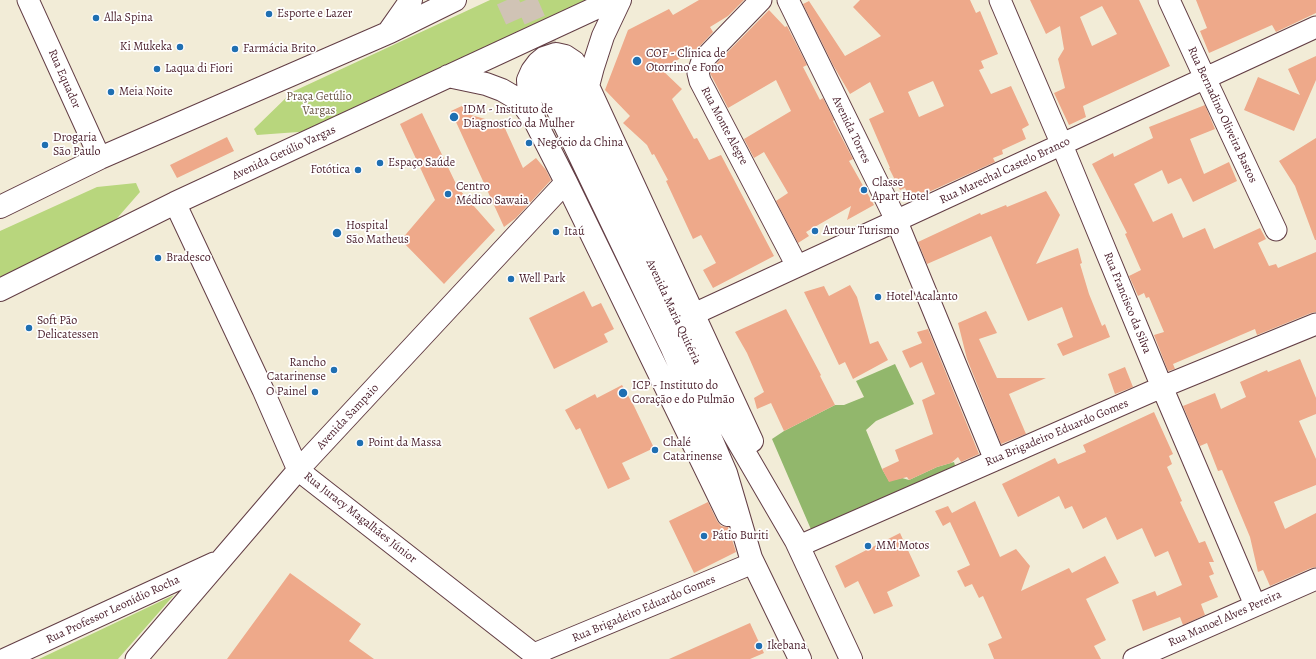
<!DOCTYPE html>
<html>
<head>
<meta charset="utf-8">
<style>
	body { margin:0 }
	canvas { display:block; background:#f2ecd7 }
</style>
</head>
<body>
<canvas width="1316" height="659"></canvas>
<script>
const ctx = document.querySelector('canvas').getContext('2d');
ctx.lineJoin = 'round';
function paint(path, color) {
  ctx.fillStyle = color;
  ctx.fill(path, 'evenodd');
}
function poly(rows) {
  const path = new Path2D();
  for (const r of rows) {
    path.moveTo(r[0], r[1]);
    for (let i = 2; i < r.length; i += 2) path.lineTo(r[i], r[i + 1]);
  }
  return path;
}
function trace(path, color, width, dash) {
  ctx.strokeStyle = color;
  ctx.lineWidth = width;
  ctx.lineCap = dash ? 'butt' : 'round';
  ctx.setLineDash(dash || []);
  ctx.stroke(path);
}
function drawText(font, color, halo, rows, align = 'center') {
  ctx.font = font + ' Alegreya,serif';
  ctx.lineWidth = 3.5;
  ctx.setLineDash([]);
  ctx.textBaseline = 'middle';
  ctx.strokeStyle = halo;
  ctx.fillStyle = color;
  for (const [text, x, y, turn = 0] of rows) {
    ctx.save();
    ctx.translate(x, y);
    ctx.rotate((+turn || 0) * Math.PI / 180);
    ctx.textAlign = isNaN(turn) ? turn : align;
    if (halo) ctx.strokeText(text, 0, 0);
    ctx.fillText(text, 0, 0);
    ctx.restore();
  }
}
const green = poly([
	[490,0,589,0,312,131,257,135,254,129,292,92],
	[136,183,140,192,112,224,0,277,0,231,97,187],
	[174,595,118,659,39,659]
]);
const forest = poly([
	[895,364,914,404,876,421,866,430,882,469,889,481,902,478,909,480,937,467,954,462,957,472,813,534,772,439,784,431,835,405,844,405,864,397,856,381]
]);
const building = poly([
	[699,0,744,0,728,16,710,27,713,32,697,49,661,69,682,89,672,99,694,139,697,138,709,160,721,155,774,256,713,288,703,270,716,263,701,235,693,239,666,181,668,180,654,154,652,155,647,145,623,123,630,116,605,90,628,30,669,9,673,15],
	[860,0,970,0,976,13,980,11,998,54,981,61,984,68,979,70,991,94,1011,86,1029,125,1022,129,1026,139,1002,150,1003,154,993,158,995,162,911,200,905,188,900,190,889,168,890,168,869,119,884,112,870,82,850,94,833,65,803,4,809,1,845,56,881,36,853,7],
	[933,81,944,106,919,117,908,92],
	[1030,0,1139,0,1170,66,1083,106,1086,117,1069,125,1054,93,1065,88,1058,59,1064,49,1060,26,1046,34],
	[1102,6,1117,34,1092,46,1080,17],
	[1196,0,1316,0,1316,13,1276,32,1272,25,1209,53,1200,31,1207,28],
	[769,10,785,27,787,26,807,65,803,67,820,100,823,98,834,120,833,121,853,159,849,161,874,205,847,220,851,206,806,232,809,236,798,243,776,201,788,193,764,152,754,158,744,139,791,111,776,80,728,108,710,73,713,67],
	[1316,56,1316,80,1294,131,1244,110,1258,77,1300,95,1288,69],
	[466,104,471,115,503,124,523,168,536,158,546,170,551,180,516,218,504,227,451,111],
	[1205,105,1215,129,1190,139,1204,174,1229,162,1237,181,1193,202,1181,178,1168,184,1162,170,1134,184,1153,222,1172,213,1183,238,1205,228,1214,249,1260,228,1266,239,1258,243,1269,266,1276,264,1278,268,1316,252,1316,312,1311,313,1257,335,1255,329,1173,364,1175,369,1168,371,1154,335,1164,332,1149,297,1146,298,1144,293,1138,296,1129,276,1141,270,1125,234,1127,233,1092,164,1113,153,1114,157,1153,138,1149,127],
	[422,113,458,188,495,230,444,284,401,240,435,200,400,124],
	[227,137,234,151,177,178,170,165],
	[1316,138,1316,240,1315,240,1295,186,1279,161],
	[1046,191,1060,215,1036,264,1078,248,1082,263,1080,264,1089,294,1102,326,1105,324,1110,337,1063,356,1057,344,1073,337,1062,307,1028,321,991,236,927,264,918,242,980,213,981,215,1006,205,1007,207],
	[850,285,857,297,870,344,878,341,888,360,853,379,845,362,839,365,804,292,824,286,829,296],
	[584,291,592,307,601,303,614,329,604,334,608,342,554,369,529,318],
	[786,309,821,375,820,376,835,405,784,431,771,403,757,409,754,398,764,392,747,353,735,332],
	[986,311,997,333,979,339,997,378,1046,378,1009,394,1026,434,1001,444,967,359,958,323],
	[928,329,979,454,961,462,958,457,951,463,937,467,909,480,907,477,889,482,882,469,899,461,895,450,933,434,922,400,935,394,922,362,910,368,902,351,922,343,917,332],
	[1300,359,1316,398,1316,414,1299,421,1316,459,1316,485,1274,502,1285,529,1316,513,1316,567,1311,568,1270,586,1263,570,1258,572,1250,537,1222,470,1218,471,1207,443,1200,446,1183,406,1215,393,1221,409,1246,397,1240,382,1267,370,1268,372],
	[1125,367,1133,387,1115,394,1108,374],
	[622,385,634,406,654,448,622,463,630,479,608,489,580,428,576,430,565,410,595,394,597,398],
	[1154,412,1173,454,1169,456,1172,464,1167,467,1182,501,1180,502,1199,543,1205,541,1214,562,1209,562,1214,574,1209,576,1218,597,1201,604,1205,615,1183,625,1180,617,1143,631,1132,600,1155,591,1157,596,1182,585,1168,551,1155,557,1142,528,1117,540,1106,517,1083,529,1072,506,1065,509,1059,496,1018,517,1002,484,1055,458,1058,464,1086,452,1083,445],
	[975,501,1000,557,1016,549,1030,566,1021,591,1069,568,1072,573,1105,556,1119,583,1086,599,1106,640,1094,646,1101,659,994,659,988,644,1002,638,983,596,979,598,972,584,965,587,957,571,970,565,950,522,943,526,935,511,948,506,952,513],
	[708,502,717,521,721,526,728,527,736,552,694,573,669,521],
	[900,533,920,576,887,592,893,606,874,614,858,581,845,588,835,566],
	[290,573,361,624,349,641,374,659,227,659],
	[750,623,764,653,750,659,669,659]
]);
const majorTunnel = poly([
	[507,0,541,75],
	[526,0,555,67]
]);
const minor = poly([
	[28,0,100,158],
	[761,0,702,61,698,73,700,81,797,266],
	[788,0,897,222,995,460],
	[1000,0,1062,145,1162,387,1255,605],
	[1169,0,1205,78,1276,230],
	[175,203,263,390,298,470,540,659],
	[694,314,1316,27],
	[799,546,1162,387,1316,324],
	[534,654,753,563],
	[5,659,214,563],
	[136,659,298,470,566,182],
	[1134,659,1316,579]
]);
const major = poly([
	[620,0,603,36,593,67,588,86,752,441],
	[390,30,411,0],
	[555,67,721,412,796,541,851,659],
	[541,75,671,346,726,473,751,558,800,659],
	[448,76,486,84,502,90,514,97,524,106,535,121,566,182,728,515],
	[534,118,529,96,528,80,532,71,538,63,544,58,556,54,565,56,574,62,588,86],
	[0,207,100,158,390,32,455,0],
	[0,290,175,203,613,0]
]);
const markers = [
	[269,14,4,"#1f6fb2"],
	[96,18,4,"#1f6fb2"],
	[180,47,4,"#1f6fb2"],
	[235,49,4,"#1f6fb2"],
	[637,61,5,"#1f6fb2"],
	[157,69,4,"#1f6fb2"],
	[111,92,4,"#1f6fb2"],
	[454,117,5,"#1f6fb2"],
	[529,143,4,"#1f6fb2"],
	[45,145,4,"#1f6fb2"],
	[380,163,4,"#1f6fb2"],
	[358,170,4,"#1f6fb2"],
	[864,190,4,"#1f6fb2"],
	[448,194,4,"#1f6fb2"],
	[815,231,4,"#1f6fb2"],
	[556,232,4,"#1f6fb2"],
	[337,233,5,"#1f6fb2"],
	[158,258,4,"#1f6fb2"],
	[511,279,4,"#1f6fb2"],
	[878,297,4,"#1f6fb2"],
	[29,328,4,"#1f6fb2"],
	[334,370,4,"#1f6fb2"],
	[315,392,4,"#1f6fb2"],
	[623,393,5,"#1f6fb2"],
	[360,443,4,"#1f6fb2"],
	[655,450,4,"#1f6fb2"],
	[704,536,4,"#1f6fb2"],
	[868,546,4,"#1f6fb2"],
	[759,646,4,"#1f6fb2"]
];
const poiNames = [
	["Esporte e Lazer",277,14],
	["Alla Spina",104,18],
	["Ki Mukeka",172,47,"right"],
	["Farmácia Brito",243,49],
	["COF - Clínica de",646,54],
	["Otorrino e Fono",646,68],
	["Laqua di Fiori",165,69],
	["Meia Noite",119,92],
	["IDM - Instituto de",463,110],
	["Diagnostíco da Mulher",463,124],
	["Drogaria",53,138],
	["São Paulo",53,152],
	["Negócio da China",537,143],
	["Espaço Saúde",388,163],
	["Fotótica",350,170,"right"],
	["Classe",872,183],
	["Apart Hotel",872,197],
	["Centro",456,187],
	["Médico Sawaia",456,201],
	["Hospital",346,226],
	["São Matheus",346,240],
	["Artour Turismo",823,231],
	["Itaú",564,232],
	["Bradesco",166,258],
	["Well Park",519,279],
	["Hotel Acalanto",886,297],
	["Soft Pão",37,321],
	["Delicatessen",37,335],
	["Rancho",326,363,"right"],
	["Catarinense",326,377,"right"],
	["ICP - Instituto do",632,386],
	["Coração e do Pulmão",632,400],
	["O Painel",307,392,"right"],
	["Point da Massa",368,443],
	["Chalé",663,443],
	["Catarinense",663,457],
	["Pátio Buriti",712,536],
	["MM Motos",876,546],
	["Ikebana",767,646]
];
const streetNames = [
	["Rua Equador",64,79,66],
	["Rua Bernadino Oliveira Bastos",1222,115,65],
	["Rua Monte Alegre",724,126,62],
	["Avenida Torres",851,130,64],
	["Avenida Getúlio Vargas",284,153,-25],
	["Rua Marechal Castelo Branco",1005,171,-25],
	["Rua Francisco da Silva",1127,303,68],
	["Avenida Maria Quitéria",673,312,65],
	["Avenida Sampaio",348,417,-47],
	["Rua Brigadeiro Eduardo Gomes",1057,433,-23],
	["Rua Juracy Magalhães Júnior",360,518,38],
	["Rua Brigadeiro Eduardo Gomes",644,609,-23],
	["Rua Professor Leonídio Rocha",113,610,-25],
	["Rua Manoel Alves Pereira",1225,619,-24]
];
const parkNames = [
	["Praça Getúlio",319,97],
	["Vargas",319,111]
];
paint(green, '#b8d67d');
paint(forest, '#92b76c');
paint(building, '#eea98a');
trace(majorTunnel, '#d0c3b5', 22, [22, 11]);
trace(minor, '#633e45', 23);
trace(major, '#633e45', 24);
trace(minor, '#fff', 21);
trace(major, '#fff', 22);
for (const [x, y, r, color] of markers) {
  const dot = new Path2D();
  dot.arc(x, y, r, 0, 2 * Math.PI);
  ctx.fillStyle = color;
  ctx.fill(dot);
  trace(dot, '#fff', 1.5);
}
drawText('12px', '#4a1f2b', '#fff', poiNames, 'left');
drawText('12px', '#4a1f2b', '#fff', streetNames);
drawText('12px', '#6b5644', '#fff', parkNames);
</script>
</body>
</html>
